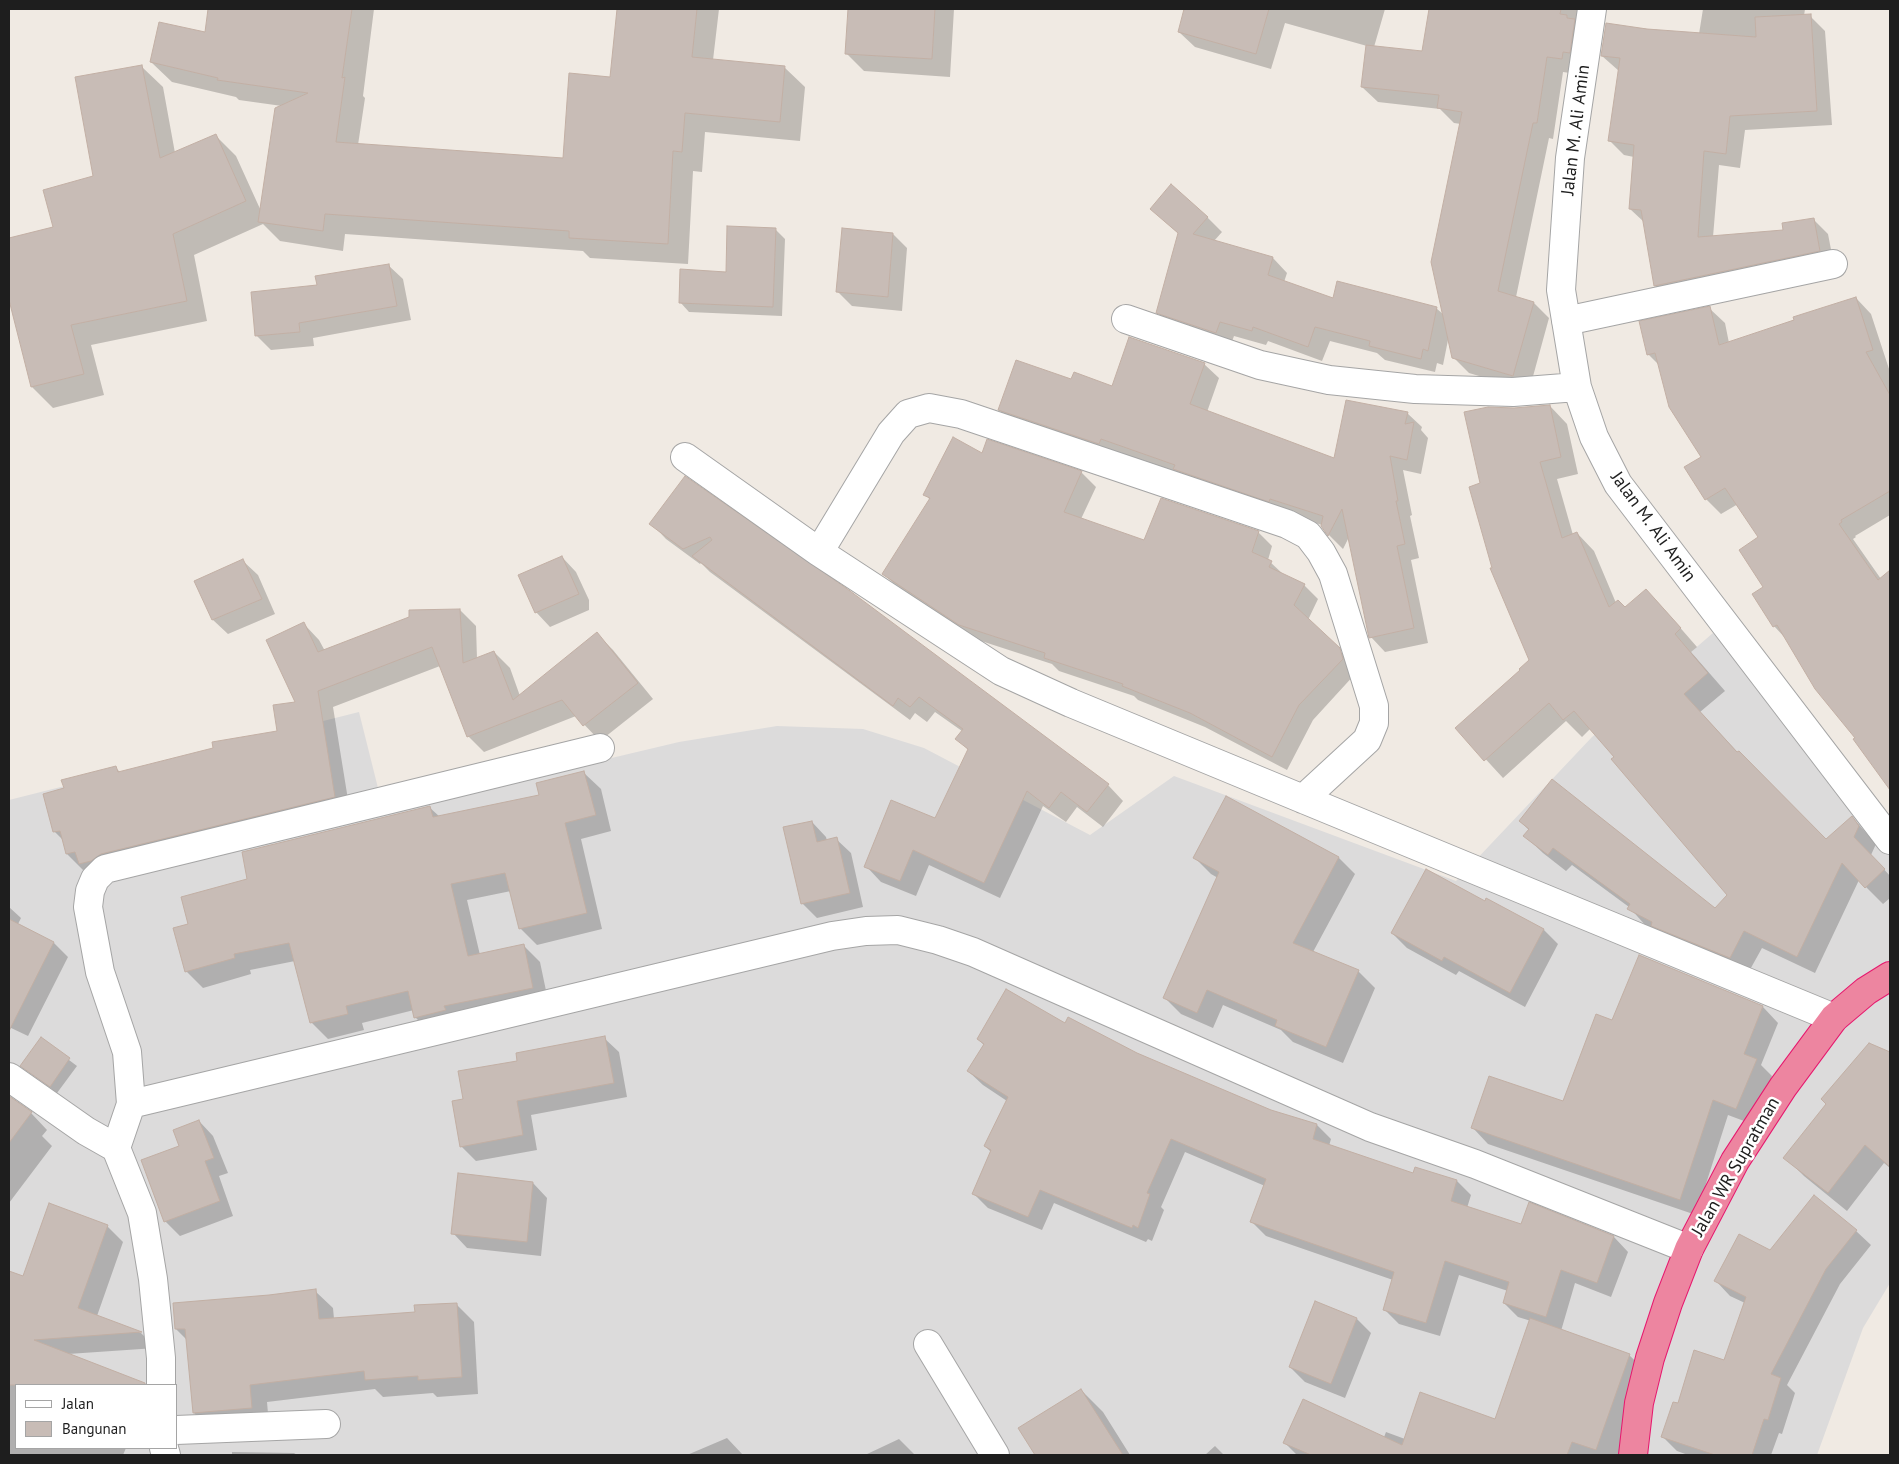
<!DOCTYPE html>
<html>
<head>
<meta charset="utf-8">
<style>
	body { margin:0 }
	#map { position:relative; width:1899px; height:1464px; overflow:hidden; background:#f0eae3; font-family:"PT Sans",sans-serif }
	canvas { display:block }
	.frame { position:absolute; inset:0; border:10px solid #1e1e1e; pointer-events:none }
	.legend { position:absolute; left:15px; top:1384px; width:162px; height:65px; box-sizing:border-box; background:#fff; border:1px solid #a5a5a5; margin:0; padding:6px 9px; list-style:none; font-size:15px; color:#1e1e1e }
	.legend li { display:flex; align-items:center; gap:10px; height:25px }
	.legend b { width:25px; border:1px solid #a5a5a5 }
</style>
</head>
<body>
<div id="map">
<canvas width="1899" height="1464"></canvas>
<div class="frame"></div>
<ul class="legend">
<li><b style="height:6px;background:#fff"></b>Jalan</li>
<li><b style="height:14px;background:#c8bcb6"></b>Bangunan</li>
</ul>
</div>
<script>
const ctx = document.querySelector('canvas').getContext('2d');
ctx.lineJoin = 'round';
function paint(path, color) {
  ctx.fillStyle = color;
  ctx.fill(path, 'evenodd');
}
function poly(rows) {
  const path = new Path2D();
  for (const r of rows) {
    path.moveTo(r[0], r[1]);
    for (let i = 2; i < r.length; i += 2) path.lineTo(r[i], r[i + 1]);
  }
  return path;
}
function trace(path, color, width, dash) {
  ctx.strokeStyle = color;
  ctx.lineWidth = width;
  ctx.lineCap = dash ? 'butt' : 'round';
  ctx.setLineDash(dash || []);
  ctx.stroke(path);
}
function drawText(font, color, halo, rows, align = 'center') {
  ctx.font = font + ' "PT Sans",sans-serif';
  ctx.lineWidth = 5;
  ctx.setLineDash([]);
  ctx.textBaseline = 'middle';
  ctx.strokeStyle = halo;
  ctx.fillStyle = color;
  for (const [text, x, y, turn = 0] of rows) {
    ctx.save();
    ctx.translate(x, y);
    ctx.rotate((+turn || 0) * Math.PI / 180);
    ctx.textAlign = isNaN(turn) ? turn : align;
    if (halo) ctx.strokeText(text, 0, 0);
    ctx.fillText(text, 0, 0);
    ctx.restore();
  }
}
const residential = poly([
	[1713,633,1890,853,1890,1283,1863,1328,1817,1455,9,1455,9,800,359,712,384,812,679,742,777,726,863,729,924,748,1090,835,1174,776,1456,881,1592,737],
	[16,1385,176,1385,176,1448,16,1448]
]);
const shadow = poly([
	[209,9,374,9,363,96,365,98,358,145,564,159,611,78,618,9,719,9,713,60,784,67,805,87,800,141,705,132,702,172,693,171,688,264,590,258,583,251,345,234,343,251,280,241,263,224,194,255,207,321,91,345,104,395,53,408,32,387,9,295,9,239,55,228,95,177,142,67,163,87,175,153,215,135,236,156,261,211,282,106,239,100,236,97,172,82,151,62,206,34],
	[849,9,954,9,950,77,864,71,846,53],
	[1186,9,1385,9,1374,47,1423,53,1430,9,1586,9,1577,74,1563,72,1553,139,1549,138,1516,297,1534,303,1549,318,1529,391,1469,373,1453,357,1449,335,1443,365,1437,363,1435,372,1385,360,1377,353,1330,341,1322,361,1268,341,1266,345,1234,336,1230,347,1172,327,1157,312,1179,234,1151,209,1207,217,1222,232,1214,241,1273,258,1287,273,1284,282,1334,300,1436,308,1444,315,1461,124,1454,123,1440,109,1378,102,1362,87,1367,46,1285,23,1271,69,1195,47,1179,32],
	[1703,9,1805,9,1804,16,1810,16,1825,31,1832,125,1745,130,1740,168,1719,165,1713,237,1785,231,1813,219,1828,234,1834,265,1670,301,1655,286,1644,222,1630,209,1634,157,1624,155,1609,140,1619,71,1602,56,1607,25,1699,34],
	[776,230,785,239,782,316,689,312,680,302,727,273],
	[893,234,907,248,902,311,852,306,837,291],
	[388,265,403,279,411,320,313,338,314,346,271,350,256,335,319,287],
	[1856,298,1871,314,1890,372,1890,515,1855,536,1856,537,1853,539,1881,579,1890,571,1890,788,1855,739,1857,738,1787,640,1774,626,1765,588,1760,538,1738,504,1721,514,1706,499,1702,457,1660,366,1648,354,1709,308,1725,323,1729,343],
	[1204,364,1219,378,1207,412,1335,460,1407,413,1422,427,1421,430,1428,438,1421,474,1403,470,1412,515,1410,516,1419,558,1411,560,1428,643,1385,652,1371,637,1349,537,1343,549,1329,535,1322,525,1014,424,999,410,1072,381,1112,387],
	[1550,406,1567,424,1578,474,1557,479,1573,535,1577,533,1594,551,1616,603,1625,609,1646,590,1663,608,1697,647,1691,652,1725,691,1700,712,1738,753,1826,841,1852,817,1876,844,1871,855,1890,876,1890,898,1883,904,1859,880,1815,973,1762,948,1747,975,1646,926,1629,907,1572,865,1566,871,1543,853,1525,836,1530,831,1520,821,1715,909,1729,895,1591,728,1582,737,1566,721,1503,778,1457,728,1522,671,1530,660,1494,568,1481,484,1514,409],
	[988,441,1081,472,1096,487,1081,519,1145,542,1258,532,1272,546,1268,560,1285,576,1304,585,1318,599,1308,620,1353,664,1356,673,1313,720,1287,770,1205,727,1138,700,1134,696,1059,671,1052,664,975,639,898,588,884,574,930,500,925,494,983,455],
	[685,478,1108,785,1123,801,1103,827,1077,807,1066,822,1043,806,1000,898,929,865,916,896,881,882,866,866,936,819,969,751,957,738,962,731,935,712,927,722,915,713,910,720,710,572,701,563,700,564,666,539,651,523],
	[562,557,576,572,589,600,589,610,550,627,536,612],
	[243,561,258,575,275,614,228,634,213,620,196,581],
	[460,610,476,626,477,659,494,652,510,668,520,696,597,634,613,650,653,699,600,741,576,716,484,752,468,736,440,666,333,707,350,812,83,870,67,854,64,841,54,831,65,789,116,768,121,773,279,732,297,703,304,624,319,640,325,651],
	[584,773,601,789,611,831,581,839,602,929,537,945,520,928,511,891,467,900,480,955,523,945,540,962,549,1005,432,1034,415,1017,414,1010,362,1023,364,1030,328,1039,311,1022,295,961,250,970,251,974,203,988,186,971,190,925,249,880,429,807,440,817,540,796],
	[1226,798,1339,858,1355,874,1313,952,1358,971,1375,988,1343,1063,1293,1042,1281,1030,1223,1005,1213,1028,1181,1014,1165,998,1218,878,1211,874,1194,857],
	[812,822,826,837,827,841,836,839,851,853,863,907,817,918,802,903],
	[1485,903,1544,930,1558,944,1525,1007,1459,971,1456,975,1407,948,1392,933],
	[9,907,21,918,18,924,54,943,68,957,28,1036,9,1027],
	[1640,956,1763,1007,1778,1023,1761,1065,1772,1076,1752,1124,1728,1115,1696,1215,1488,1144,1473,1128,1563,1102,1613,1022],
	[1066,1025,1270,1111,1317,1125,1331,1139,1329,1146,1414,1175,1457,1181,1471,1195,1467,1208,1522,1226,1530,1204,1614,1237,1628,1252,1611,1297,1575,1283,1561,1331,1629,1355,1648,1373,1618,1455,1377,1455,1386,1432,1405,1439,1496,1420,1531,1321,1518,1317,1504,1303,1508,1291,1459,1275,1440,1336,1399,1324,1385,1310,1393,1280,1266,1236,1252,1222,1265,1186,1185,1152,1161,1207,1164,1210,1152,1241,1148,1239,1146,1242,1054,1203,1042,1230,988,1208,974,1194,991,1152,985,1146,1007,1101,983,1085,968,1071,985,1046,978,1039],
	[604,1038,619,1052,627,1097,531,1115,537,1150,476,1161,461,1146,464,1100,519,1062],
	[41,1039,77,1066,57,1093,22,1066],
	[1870,1045,1890,1053,1890,1168,1884,1163,1847,1211,1804,1176,1785,1157,1827,1104],
	[9,1097,31,1113,47,1130,42,1136,52,1146,9,1203],
	[199,1121,213,1136,228,1173,219,1176,233,1216,180,1236,165,1221,181,1147],
	[533,1183,547,1198,541,1256,467,1248,453,1233],
	[107,1226,123,1242,97,1316,141,1333,156,1348,68,1354,130,1378,138,1385,16,1385,16,1448,126,1448,123,1455,9,1455,9,1272,23,1277],
	[1856,1231,1871,1245,1840,1284,1787,1385,1795,1393,1782,1434,1779,1433,1771,1455,1688,1455,1677,1451,1663,1437,1679,1405,1725,1361,1745,1303,1730,1296,1716,1281,1770,1252],
	[315,1291,333,1308,334,1319,416,1313,457,1305,474,1322,478,1394,437,1397,433,1393,383,1397,375,1389,267,1402,269,1425,211,1430,194,1413,187,1340,176,1329,269,1296],
	[1316,1302,1357,1319,1371,1333,1345,1398,1305,1382,1290,1367],
	[1081,1390,1103,1412,1130,1455,1101,1455,1054,1407],
	[1354,1432,1343,1455,1297,1455,1284,1442],
	[727,1438,743,1455,687,1455],
	[899,1439,915,1455,865,1455],
	[1215,1446,1224,1455,1205,1455],
	[232,1452,294,1453,297,1455,232,1455]
]);
const building = poly([
	[208,9,352,9,342,78,345,77,336,142,563,158,569,73,610,77,617,9,697,9,692,57,785,66,780,122,685,113,682,152,673,151,668,244,569,238,569,231,325,214,323,231,258,222,275,108,308,93,217,80,218,78,150,62,159,22,205,32,208,9],
	[848,9,935,9,932,59,845,54,848,9],
	[1184,9,1269,9,1256,54,1178,32,1184,9],
	[1429,9,1561,9,1560,14,1567,15,1567,18,1575,19,1570,53,1563,52,1562,59,1547,57,1537,123,1533,123,1498,291,1534,302,1513,376,1452,358,1431,262,1462,112,1437,108,1439,95,1361,87,1366,45,1422,51,1429,9],
	[1811,14,1817,111,1730,116,1726,154,1704,151,1698,237,1783,230,1782,223,1814,218,1820,251,1654,286,1641,210,1629,209,1634,145,1608,141,1620,58,1601,56,1606,23,1647,29,1756,37,1755,17,1811,14],
	[142,65,160,158,216,134,246,201,173,234,187,301,71,325,84,374,31,387,9,300,9,238,53,227,43,190,93,176,75,77,142,65],
	[1171,184,1208,217,1193,234,1273,257,1268,275,1333,298,1337,281,1437,307,1428,351,1423,349,1421,359,1369,346,1370,341,1315,327,1308,347,1253,327,1252,331,1220,322,1216,333,1156,313,1178,233,1150,209,1171,184],
	[727,226,776,228,773,307,679,303,680,269,726,272,727,226],
	[842,228,893,233,888,297,836,292,842,228],
	[389,264,397,306,299,323,300,332,255,336,251,292,317,285,315,276,389,264],
	[1856,297,1873,350,1866,352,1890,395,1890,491,1841,520,1842,522,1839,524,1878,580,1890,570,1890,790,1853,739,1855,738,1815,689,1777,625,1773,627,1752,594,1763,587,1739,550,1758,537,1725,488,1705,500,1684,467,1701,457,1669,407,1655,353,1647,355,1639,321,1710,306,1719,345,1794,320,1793,317,1856,297],
	[1129,337,1205,363,1190,404,1334,458,1346,400,1408,412,1405,424,1414,422,1407,460,1390,456,1398,501,1396,501,1405,544,1397,546,1414,628,1369,638,1342,509,1328,536,1321,526,1323,516,1270,499,1269,502,1173,469,1175,465,1101,439,1099,444,998,410,1016,360,1071,379,1074,372,1112,386,1129,337],
	[1550,405,1561,457,1540,462,1562,538,1577,532,1609,607,1618,600,1625,607,1646,589,1681,628,1675,634,1708,673,1684,694,1737,752,1739,751,1826,839,1852,816,1859,826,1854,837,1885,869,1865,888,1842,863,1797,957,1744,931,1730,958,1651,926,1652,922,1627,909,1630,904,1553,848,1548,855,1523,836,1529,829,1519,821,1552,779,1715,908,1727,895,1611,759,1614,757,1574,711,1563,720,1549,703,1484,761,1455,728,1520,670,1519,669,1529,660,1490,568,1492,568,1469,487,1480,483,1464,412,1488,407,1514,408,1550,405],
	[953,437,982,453,987,439,1082,471,1064,512,1144,540,1161,498,1259,531,1252,552,1272,561,1269,567,1305,584,1294,605,1340,648,1343,659,1299,705,1272,757,1190,713,1122,686,1123,684,1044,658,1045,653,959,625,882,574,930,498,923,495,953,437],
	[685,476,846,588,1109,784,1087,812,1061,792,1049,808,1027,791,984,883,913,850,900,881,864,867,891,800,935,818,968,749,955,739,963,729,919,697,910,707,898,698,893,706,692,556,712,540,710,537,683,549,649,524,685,476],
	[562,556,579,594,535,613,518,575,562,556],
	[243,559,262,599,212,620,194,581,243,559],
	[460,609,463,663,494,651,513,700,597,632,638,683,583,726,562,700,467,737,432,647,318,691,335,797,101,854,91,861,79,864,75,852,66,854,60,831,53,832,43,794,64,788,61,780,116,766,118,772,213,748,212,742,277,731,273,705,295,702,266,640,304,622,318,652,409,617,409,610,460,609],
	[584,771,596,815,565,823,587,913,519,929,505,873,451,884,468,956,524,944,533,988,444,1006,446,1010,414,1018,408,991,346,1006,348,1014,310,1023,289,943,234,954,235,958,185,972,173,928,188,924,181,897,247,879,242,852,430,806,433,817,539,795,536,783,584,771],
	[1226,796,1339,857,1293,943,1359,970,1326,1047,1275,1026,1277,1020,1207,990,1197,1013,1163,998,1219,872,1193,858,1226,796],
	[812,821,817,842,837,837,850,893,801,904,783,827,812,821],
	[1426,869,1485,901,1486,898,1544,929,1510,993,1444,957,1442,961,1391,933,1426,869],
	[9,919,54,942,9,1031,9,919],
	[1639,955,1763,1006,1744,1054,1757,1059,1736,1109,1713,1100,1680,1200,1471,1128,1489,1076,1563,1101,1596,1014,1612,1020,1639,955],
	[1006,989,1065,1023,1068,1017,1137,1053,1271,1110,1317,1124,1313,1139,1413,1173,1415,1167,1457,1180,1451,1201,1521,1224,1529,1202,1614,1236,1597,1283,1561,1270,1546,1317,1503,1303,1509,1282,1445,1261,1426,1323,1383,1310,1394,1272,1250,1222,1266,1179,1171,1139,1147,1193,1150,1194,1138,1228,1133,1225,1132,1228,1040,1190,1028,1217,972,1194,991,1150,984,1146,1008,1097,967,1071,984,1044,977,1039,1006,989],
	[605,1036,614,1083,517,1101,523,1135,460,1147,452,1101,463,1099,458,1071,517,1061,516,1053,605,1036],
	[41,1037,70,1058,50,1087,20,1066,41,1037],
	[1869,1043,1890,1052,1890,1167,1865,1145,1828,1193,1783,1158,1826,1104,1821,1099,1869,1043],
	[9,1096,32,1112,9,1143,9,1096],
	[199,1120,214,1158,205,1161,220,1201,164,1222,141,1160,179,1146,173,1130,199,1120],
	[458,1173,533,1182,527,1242,451,1234,458,1173],
	[1814,1195,1857,1230,1826,1269,1771,1374,1781,1378,1768,1420,1764,1419,1752,1455,1715,1455,1661,1437,1673,1402,1678,1403,1694,1350,1724,1360,1746,1297,1714,1281,1739,1234,1770,1250,1814,1195],
	[49,1203,108,1225,78,1308,142,1332,34,1340,145,1383,145,1385,9,1385,9,1271,23,1276,49,1203],
	[316,1289,319,1319,415,1312,414,1305,457,1303,462,1377,418,1380,418,1376,365,1380,364,1371,250,1385,252,1408,193,1413,185,1329,175,1329,173,1303,269,1295,316,1289],
	[1315,1301,1357,1318,1331,1384,1289,1367,1315,1301],
	[1530,1318,1630,1354,1596,1450,1572,1442,1567,1455,1311,1455,1283,1443,1303,1399,1402,1445,1420,1392,1495,1419,1530,1318],
	[1081,1389,1123,1455,1035,1455,1018,1428,1081,1389]
]);
const minor = poly([
	[1592,9,1570,158,1561,290,1577,387,1594,437,1618,484,1890,840],
	[1126,319,1260,365,1329,380,1415,389,1513,392,1577,387],
	[1566,321,1833,264],
	[685,457,819,552,1001,671,1071,703,1303,799,1834,1018],
	[819,552,891,433,908,414,929,408,961,414,1287,524,1308,535,1321,552,1333,574,1374,706,1374,723,1367,740,1303,799],
	[9,1077,86,1131,116,1148,142,1213,153,1279,161,1358,161,1385],
	[131,1104,127,1052,100,972,88,907,90,891,95,879,105,869,600,748],
	[116,1148,131,1104,832,936,866,931,898,930,938,940,973,952,1370,1127,1475,1164,1689,1249],
	[928,1344,995,1455],
	[176,1430,326,1424],
	[164,1448,166,1455]
]);
const highway = poly([
	[1633,1455,1639,1403,1650,1358,1668,1303,1689,1249,1735,1161,1783,1087,1834,1018,1866,991,1890,976]
]);
const streetNames = [
	["Jalan M. Ali Amin",1576,130,-83],
	["Jalan M. Ali Amin",1653,527,54],
	["Jalan WR Supratman",1736,1167,-60]
];
paint(residential, '#dcdbdb');
paint(shadow, '#0003');
paint(building, '#c8bcb6');
trace(building, '#c2afa4', 1);
trace(minor, '#a5a5a5', 30);
trace(highway, '#e6186e', 30);
trace(minor, '#fff', 28);
trace(highway, '#ed85a0', 28);
drawText('18px', '#1e1e1e', '#fff', streetNames);
</script>
</body>
</html>
